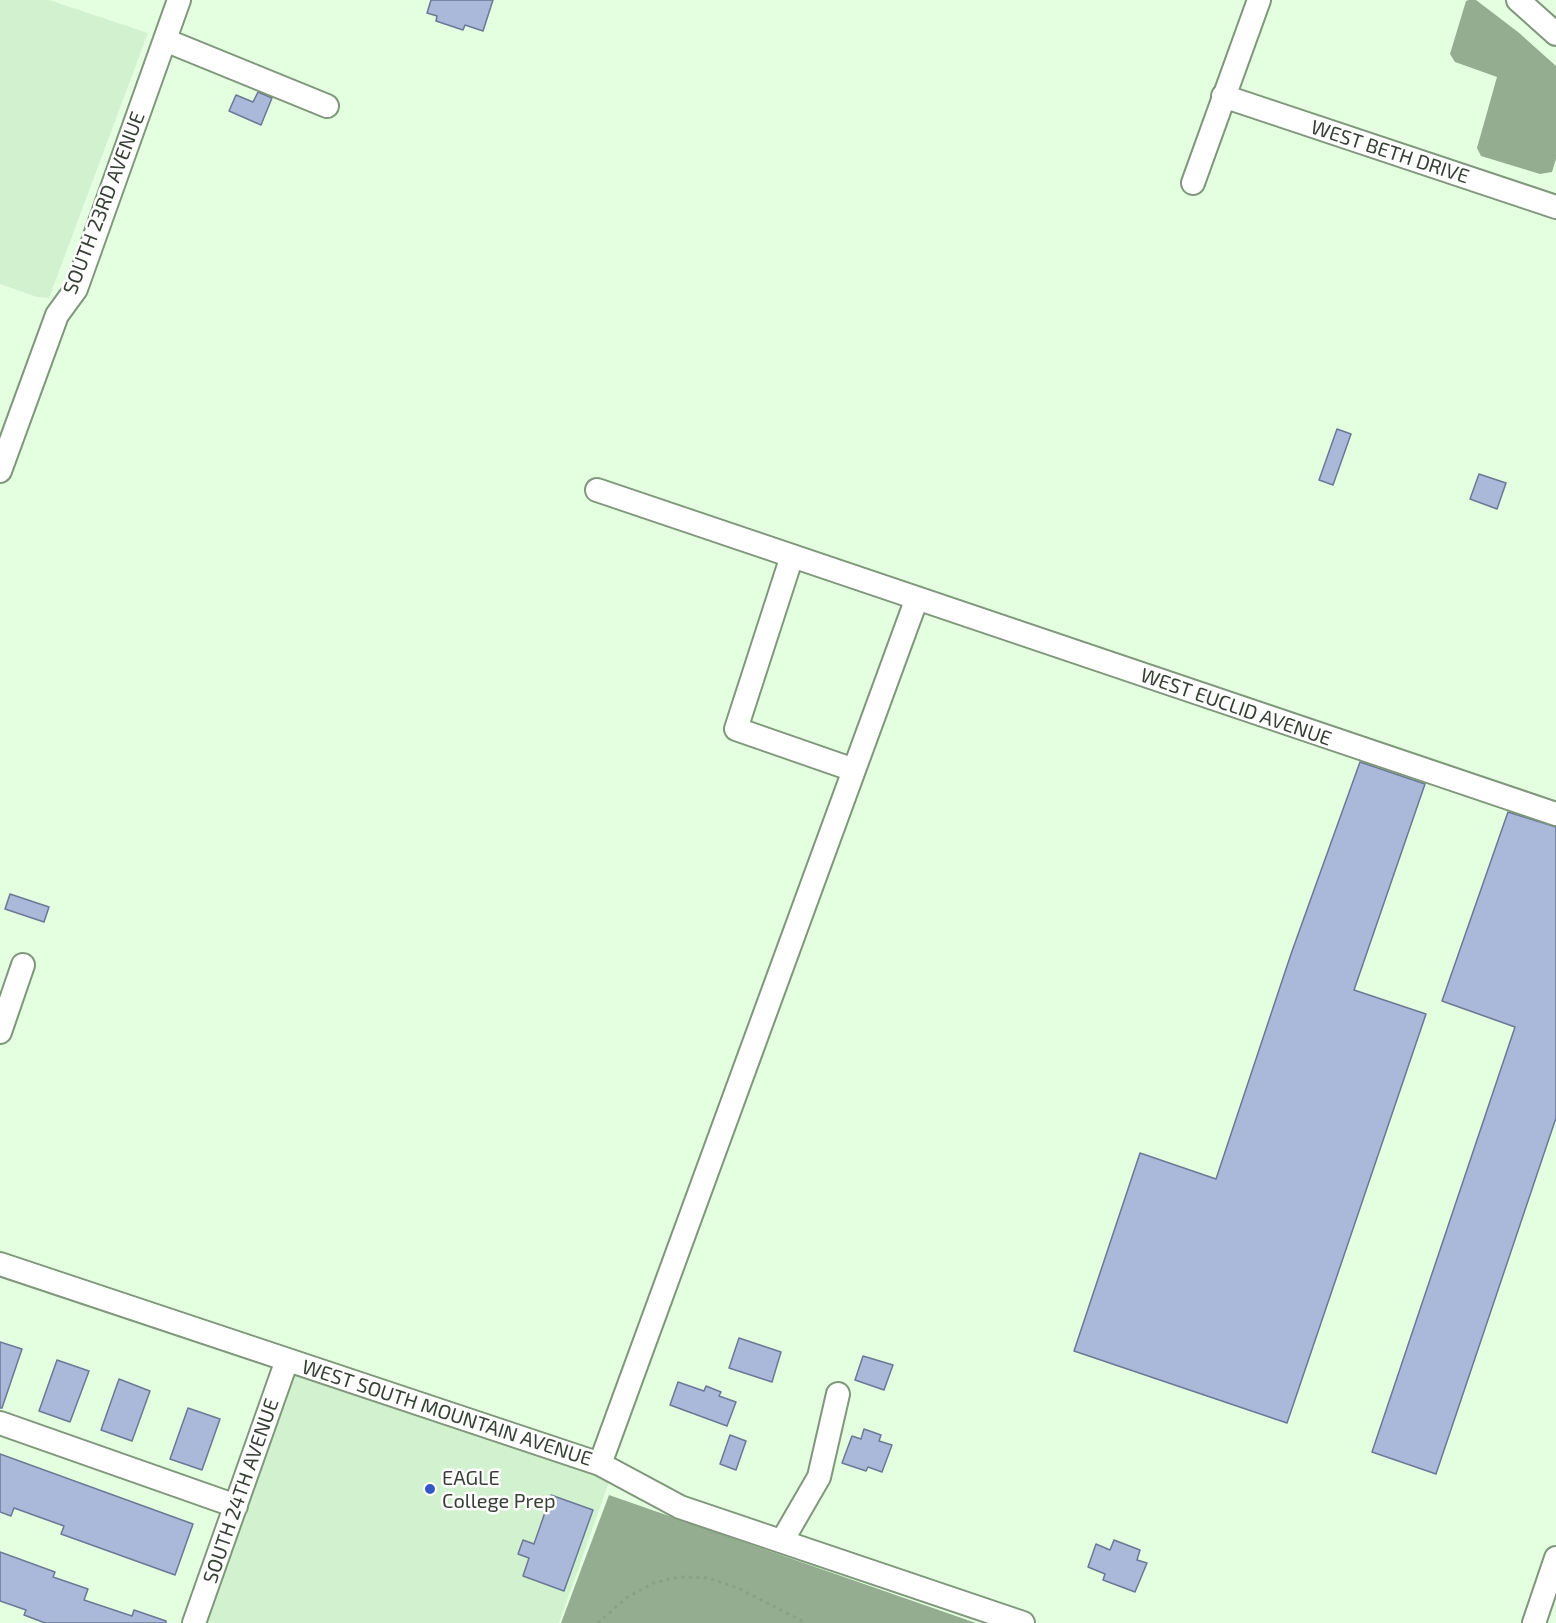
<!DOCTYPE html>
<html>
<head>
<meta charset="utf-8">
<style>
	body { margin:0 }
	canvas { display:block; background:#e4ffe0 }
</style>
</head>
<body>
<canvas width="1556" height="1623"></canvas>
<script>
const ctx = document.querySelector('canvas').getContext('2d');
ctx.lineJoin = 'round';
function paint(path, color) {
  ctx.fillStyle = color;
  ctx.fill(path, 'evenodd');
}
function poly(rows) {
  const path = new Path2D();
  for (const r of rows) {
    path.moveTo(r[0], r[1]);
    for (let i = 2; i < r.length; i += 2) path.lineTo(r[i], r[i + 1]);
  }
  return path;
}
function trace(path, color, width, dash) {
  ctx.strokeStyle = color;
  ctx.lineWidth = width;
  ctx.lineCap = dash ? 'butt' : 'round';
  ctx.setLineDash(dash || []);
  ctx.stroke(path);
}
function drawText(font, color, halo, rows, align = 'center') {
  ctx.font = font + ' "Exo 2",sans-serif';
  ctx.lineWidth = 5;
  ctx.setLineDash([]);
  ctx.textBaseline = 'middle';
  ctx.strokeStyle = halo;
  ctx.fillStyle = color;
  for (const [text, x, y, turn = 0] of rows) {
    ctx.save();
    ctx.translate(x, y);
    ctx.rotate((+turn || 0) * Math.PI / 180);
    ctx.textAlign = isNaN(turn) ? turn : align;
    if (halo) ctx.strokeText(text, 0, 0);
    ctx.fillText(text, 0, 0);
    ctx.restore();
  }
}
const built = poly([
	[0,0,49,0,148,33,49,298,37,297,0,284],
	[294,1370,611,1476,559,1623,206,1623]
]);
const water = poly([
	[1469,0,1476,0,1518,32,1556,66,1556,159,1552,172,1540,174,1481,156,1477,148,1497,77,1455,62,1450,54,1466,1],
	[609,1495,976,1623,561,1623]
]);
const building = poly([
	[431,0,493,0,483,31,465,25,463,30,436,21,437,16,427,13,431,0],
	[258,92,272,98,261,125,229,111,236,95,253,102,258,92],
	[1337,429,1351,434,1333,485,1319,480,1337,429],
	[1479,474,1506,483,1497,509,1470,499,1479,474],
	[1360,762,1425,784,1354,990,1426,1014,1287,1423,1074,1351,1140,1153,1216,1179,1291,954,1360,762],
	[1508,812,1556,827,1556,1118,1436,1474,1372,1452,1515,1027,1442,1001,1508,812],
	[10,894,49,907,44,922,5,909,10,894],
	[739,1338,781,1352,772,1382,729,1368,739,1338],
	[0,1342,22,1349,2,1408,0,1408,0,1342],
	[863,1356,893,1365,884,1390,855,1380,863,1356],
	[57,1360,89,1371,70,1422,39,1411,57,1360],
	[119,1379,150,1391,132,1441,101,1430,119,1379],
	[678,1382,704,1391,706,1386,721,1392,719,1396,736,1402,727,1426,670,1405,678,1382],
	[188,1408,220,1419,202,1470,170,1459,188,1408],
	[864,1429,881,1435,879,1441,892,1445,882,1472,868,1467,866,1471,842,1463,852,1436,861,1439,864,1429],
	[730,1435,746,1441,736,1470,720,1464,730,1435],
	[0,1454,193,1524,175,1575,61,1534,64,1526,14,1508,11,1516,0,1512,0,1454],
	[551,1495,593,1510,564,1591,523,1576,529,1558,518,1554,523,1540,534,1544,551,1495],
	[1114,1540,1140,1550,1137,1560,1147,1563,1135,1592,1103,1580,1105,1574,1088,1567,1096,1544,1110,1550,1114,1540],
	[0,1552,55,1572,53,1577,88,1589,84,1600,132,1616,134,1610,166,1621,166,1623,45,1623,24,1615,26,1610,0,1601,0,1552]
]);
const path = poly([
	[598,1623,626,1598,653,1583,679,1577,708,1578,738,1588,806,1623]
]);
const minor = poly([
	[1518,0,1556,34],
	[165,40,327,106],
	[1223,96,1556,207],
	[1193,183,1259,0],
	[0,471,57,315,76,289,179,0],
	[597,490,1556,814],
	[792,556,736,729,854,770],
	[0,1032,23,965],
	[0,1264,600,1464,680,1507,1023,1623],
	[0,1423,236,1506],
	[600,1464,917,598],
	[782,1541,819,1477,838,1394],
	[194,1623,287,1360],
	[1534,1623,1556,1558]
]);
const markers = [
	[430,1489,6,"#3457c8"]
];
const streetNames = [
	["WEST BETH DRIVE",1390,152,18],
	["SOUTH 23RD AVENUE",104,203,-69],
	["WEST EUCLID AVENUE",1236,707,19],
	["WEST SOUTH MOUNTAIN AVENUE",447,1413,18],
	["SOUTH 24TH AVENUE",241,1491,-71]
];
const poiNames = [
	["EAGLE",442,1478],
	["College Prep",442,1501]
];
paint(built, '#d2f1ce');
paint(water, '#94ad91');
paint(building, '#aab8d9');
trace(building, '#6b7896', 1.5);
trace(minor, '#7f977b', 26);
trace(path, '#8c9e89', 3, [3, 4.5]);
trace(minor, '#fff', 22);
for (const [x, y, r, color] of markers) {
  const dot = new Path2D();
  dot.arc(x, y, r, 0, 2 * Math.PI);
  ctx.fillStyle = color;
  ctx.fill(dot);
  trace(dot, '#fff', 2);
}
drawText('20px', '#364035', '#fff', streetNames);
drawText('20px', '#364035', '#fff', poiNames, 'left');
</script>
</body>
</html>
